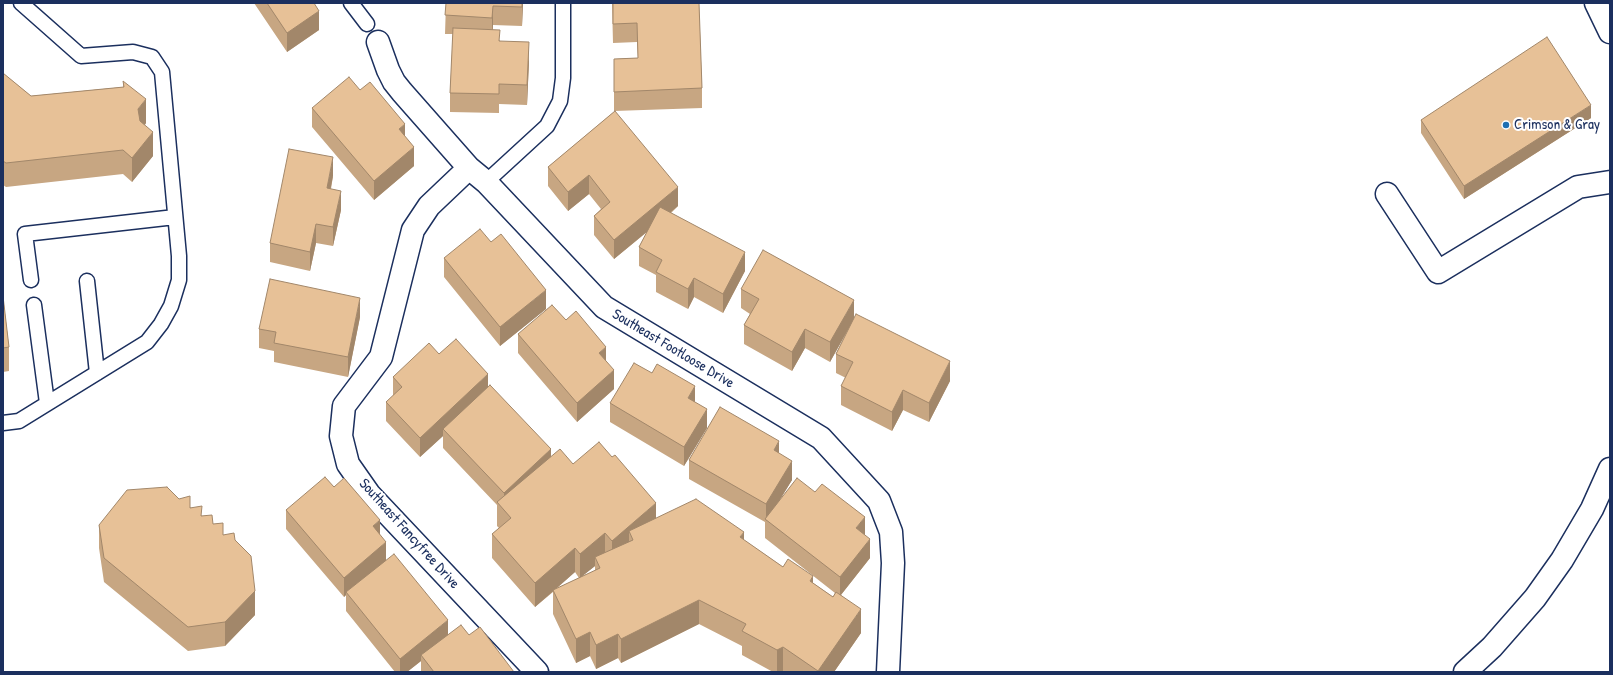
<!DOCTYPE html>
<html>
<head>
<meta charset="utf-8">
<style>
	body { margin:0 }
	#map { position:relative; width:1613px; height:675px; overflow:hidden; background:#fff; font-family:"Patrick Hand",sans-serif }
	canvas { display:block }
	.frame { position:absolute; inset:0; border:4px solid #1b2f5e; pointer-events:none }
</style>
</head>
<body>
<div id="map">
<canvas width="1613" height="675"></canvas>
<div class="frame"></div>
</div>
<script>
const ctx = document.querySelector('canvas').getContext('2d');
ctx.lineJoin = 'round';
function poly(rows) {
  const path = new Path2D();
  for (const r of rows) {
    path.moveTo(r[0], r[1]);
    for (let i = 2; i < r.length; i += 2) path.lineTo(r[i], r[i + 1]);
  }
  return path;
}
function trace(path, color, width, dash) {
  ctx.strokeStyle = color;
  ctx.lineWidth = width;
  ctx.lineCap = dash ? 'butt' : 'round';
  ctx.setLineDash(dash || []);
  ctx.stroke(path);
}
function paint(path, color) {
  ctx.fillStyle = color;
  ctx.fill(path, 'evenodd');
}
function drawText(font, color, halo, rows, align = 'center') {
  ctx.font = font + ' "Patrick Hand",sans-serif';
  ctx.lineWidth = 4;
  ctx.setLineDash([]);
  ctx.textBaseline = 'middle';
  ctx.strokeStyle = halo;
  ctx.fillStyle = color;
  for (const [text, x, y, turn = 0] of rows) {
    ctx.save();
    ctx.translate(x, y);
    ctx.rotate((+turn || 0) * Math.PI / 180);
    ctx.textAlign = isNaN(turn) ? turn : align;
    if (halo) ctx.strokeText(text, 0, 0);
    ctx.fillText(text, 0, 0);
    ctx.restore();
  }
}
const lane = poly([
	[351,3,367,24],
	[486,182,547,126,560,101,563,78,563,3],
	[31,280,25,234,175,217],
	[87,281,97,373],
	[34,305,47,403],
	[3,423,19,421,147,342,161,324,171,306,179,280,179,256,162,72,152,57,133,52,81,56,21,3]
]);
const street = poly([
	[378,42,388,70,394,82,402,92,469,168,486,182,604,307,821,438,879,501,891,532,893,563,888,672],
	[469,168,429,206,413,230,381,357,344,406,341,436,348,464,369,494,537,672],
	[1387,194,1438,272,1578,187,1610,182]
]);
const secondary = poly([
	[1596,3,1610,32],
	[1465,672,1492,647,1535,598,1562,560,1592,509,1610,469]
]);
const wall = poly([
	[254,3,314,3,319,30,287,52],
	[446,3,523,3,522,26,493,25,493,30,500,41,529,61,527,105,499,104,499,113,450,112,450,93,453,34,445,34],
	[612,3,699,3,702,88,702,108,614,111,614,59,638,58,637,42,613,43],
	[3,62,4,74,31,96,123,87,123,81,146,123,145,125,153,156,132,182,123,174,6,187,3,185],
	[360,90,405,137,414,166,374,200,312,127,312,108],
	[615,111,678,206,671,213,745,271,723,313,694,297,688,309,656,292,656,275,639,266,639,247,647,232,614,259,594,235,594,216,601,209,589,194,568,211,548,186,548,167],
	[1591,118,1464,199,1421,133,1421,120],
	[333,176,331,189,341,210,333,246,316,243,310,271,270,262,270,243],
	[444,258,546,309,500,346,444,277],
	[741,289,854,318,950,381,929,422,903,410,892,431,841,405,841,386,846,378,836,373,836,354,851,324,830,362,805,348,792,371,744,344,744,325,750,314,741,308],
	[3,296,9,347,9,371,3,372],
	[360,317,348,377,274,362,274,351,259,348,259,329],
	[566,320,606,361,614,389,577,422,518,353,518,334],
	[439,354,488,386,551,457,573,464,656,518,744,540,783,567,813,583,833,597,835,593,765,538,765,522,689,479,689,460,779,453,792,480,779,501,865,535,870,558,841,595,861,633,834,672,785,672,783,671,781,672,773,672,742,655,742,646,699,624,621,663,618,658,596,669,590,656,576,663,553,614,553,592,535,607,492,558,492,534,499,528,497,526,497,505,443,448,443,436,420,457,386,421,386,402,393,396,393,377],
	[595,566,595,571,582,576],
	[575,572,579,578,556,589],
	[695,402,707,428,684,466,610,422,610,403],
	[334,487,380,535,386,560,448,635,469,635,514,672,421,672,421,661,407,672,395,672,346,611,346,595,344,597,286,529,286,510],
	[179,499,213,524,223,535,235,540,255,615,225,646,188,651,104,582,99,548,99,525]
]);
const shadedWall = poly([
	[522,3,523,3,522,26],
	[493,6,493,25,492,37,492,18],
	[319,11,319,30,287,52,287,33],
	[529,42,529,61,527,105,527,85],
	[4,63,4,87,3,88,3,64],
	[146,99,146,123,138,133,138,109],
	[1591,105,1591,118,1464,199,1464,186],
	[405,124,405,143,399,129],
	[153,132,153,156,132,182,132,158],
	[414,147,414,166,374,200,374,181],
	[333,157,333,176,327,207,327,188],
	[589,175,589,194,568,211,568,192],
	[678,187,678,206,614,259,614,240],
	[341,191,341,210,333,246,333,227],
	[316,224,316,243,310,271,310,252],
	[745,252,745,271,723,313,723,294],
	[694,278,694,297,688,309,688,289],
	[546,290,546,309,500,346,500,327],
	[360,298,360,317,348,377,348,357],
	[854,300,854,319,830,362,830,342],
	[805,329,805,348,792,371,792,352],
	[606,347,606,366,599,353],
	[950,361,950,381,929,422,929,403],
	[614,370,614,389,577,422,577,403],
	[488,374,488,393,443,429,443,436,420,457,420,438],
	[695,386,695,405,688,398],
	[903,390,903,410,892,431,892,412],
	[707,409,707,428,684,466,684,447],
	[779,441,779,460,774,450],
	[551,449,551,468,504,510,504,493],
	[792,461,792,480,767,521,766,520,766,504],
	[656,503,656,527,629,531,629,550,612,565,612,541],
	[865,517,865,536,856,528],
	[380,520,380,540,373,526],
	[744,532,744,556,740,537],
	[605,533,605,557,595,557,595,566,580,578,580,554],
	[870,539,870,558,840,596,840,577],
	[386,542,386,561,346,592,346,595,344,597,344,578],
	[575,548,575,572,535,607,535,583],
	[813,576,813,600,810,581],
	[255,591,255,615,225,646,225,622],
	[699,600,699,624,621,663,621,639],
	[861,609,861,633,834,672,818,672,818,671],
	[448,620,448,639,421,655,421,661,407,672,400,672,400,659],
	[590,632,590,656,576,663,576,639],
	[618,634,618,658,596,669,596,645],
	[783,647,783,671,781,672,777,672,777,650]
]);
const building = poly([
	[267,3,314,3,319,11,287,33,267,3],
	[446,3,522,3,522,7,493,6,492,18,445,15,446,3],
	[613,3,699,3,702,88,614,92,614,59,638,58,637,23,613,24,613,3],
	[453,28,500,30,499,41,529,42,527,85,499,84,499,94,450,93,453,28],
	[1547,37,1591,105,1464,186,1421,120,1547,37],
	[3,73,31,96,124,87,123,81,146,99,138,109,140,121,153,132,132,158,123,150,6,163,3,161,3,73],
	[349,77,360,90,370,82,405,124,399,129,414,147,374,181,312,108,349,77],
	[615,111,678,187,614,240,594,216,610,202,589,175,568,192,548,167,615,111],
	[289,149,333,157,327,188,341,191,333,227,316,224,310,252,270,243,289,149],
	[660,207,745,252,723,294,694,278,688,289,656,272,662,260,639,247,660,207],
	[480,229,491,242,501,234,546,290,500,327,444,258,480,229],
	[763,250,854,300,830,342,805,329,792,352,744,325,759,299,741,289,763,250],
	[270,279,360,298,348,357,274,343,276,332,259,329,270,279],
	[3,296,9,347,3,348,3,296],
	[552,305,566,320,576,311,606,347,599,353,614,370,577,403,518,334,552,305],
	[856,314,950,361,929,403,903,390,892,412,841,386,853,362,836,354,856,314],
	[456,339,488,374,420,438,386,402,402,387,393,377,429,343,439,354,456,339],
	[634,363,652,373,657,364,695,386,688,398,707,409,684,447,610,403,634,363],
	[490,385,551,449,504,493,443,429,490,385],
	[720,407,779,441,774,450,792,461,766,504,689,460,720,407],
	[599,442,612,457,615,455,656,503,612,541,605,533,580,554,575,548,535,583,492,534,511,518,497,502,560,449,573,464,599,442],
	[325,477,334,487,344,478,380,520,373,526,386,542,344,578,286,510,325,477],
	[797,478,815,492,822,484,865,517,856,528,870,539,840,577,765,519,797,478],
	[167,487,179,499,190,496,190,508,202,506,201,516,212,515,213,524,223,523,223,535,234,533,235,540,251,556,255,591,225,622,188,627,104,558,99,525,127,490,167,487],
	[696,499,744,532,740,537,783,567,788,559,813,576,810,581,833,597,836,592,861,609,818,671,783,647,777,650,742,631,746,624,699,600,621,639,618,634,596,645,590,632,576,639,553,590,600,568,595,557,633,540,629,531,696,499],
	[394,554,448,620,400,659,346,592,394,554],
	[461,625,469,635,480,627,514,672,434,672,421,655,461,625]
]);
const markers = [
	[1506,125,4,"#1f6fb2"]
];
const poiNames = [
	["Crimson & Gray",1514,125]
];
const streetNames = [
	["Southeast Footloose Drive",673,349,31],
	["Southeast Fancyfree Drive",409,534,48]
];
trace(lane, '#1b2f5e', 17);
trace(street, '#1b2f5e', 25);
trace(secondary, '#1b2f5e', 25);
trace(lane, '#fff', 14);
trace(street, '#fff', 22);
trace(secondary, '#fff', 22);
paint(wall, '#c7a682');
paint(shadedWall, '#a2876a');
paint(building, '#e7c197');
trace(building, '#a2876a', 1);
for (const [x, y, r, color] of markers) {
  const dot = new Path2D();
  dot.arc(x, y, r, 0, 2 * Math.PI);
  ctx.fillStyle = color;
  ctx.fill(dot);
  trace(dot, '#fff', 1.5);
}
drawText('15px', '#1b2f5e', '#fff', poiNames, 'left');
drawText('15px', '#1b2f5e', '#fff', streetNames);
</script>
</body>
</html>
